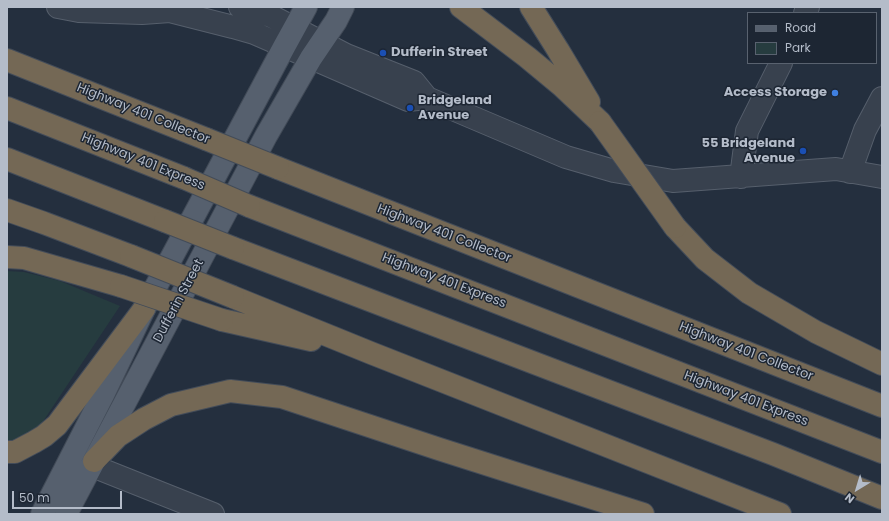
<!DOCTYPE html>
<html>
<head>
<meta charset="utf-8">
<style>
	body { margin:0 }
	#map { position:relative; width:889px; height:521px; overflow:hidden; background:#242f3e; font-family:Poppins,sans-serif }
	canvas { display:block }
	.frame { position:absolute; inset:0; border:8px solid #b4bcc9; pointer-events:none }
	.legend { position:absolute; left:747px; top:12px; width:130px; height:52px; box-sizing:border-box; background:#1d2633; border:1px solid #59626f; margin:0; padding:5px 7px; list-style:none; font-size:12px; color:#b4bcc9 }
	.legend li { display:flex; align-items:center; gap:8px; height:20px }
	.legend b { width:20px; border:1px solid #59626f }
	.north { position:absolute; left:837px; top:469px; width:40px; height:40px; -webkit-text-stroke:3px #1d2633; paint-order:stroke; rotate:218deg; font-size:11px; font-weight:700; line-height:16px; text-align:center; color:#b4bcc9 }
	.north::after { content:''; display:block; margin:auto; width:14px; height:18px; background:#b4bcc9; clip-path:polygon(50% 0,100% 100%,50% 72%,0 100%) }
	.scale { position:absolute; left:12px; top:491px; width:110px; height:18px; box-sizing:border-box; border:2px solid #b4bcc9; border-top:0; padding-left:5px; font-size:12px; line-height:14px; white-space:nowrap; color:#b4bcc9; -webkit-text-stroke:3px #1d2633; paint-order:stroke }
</style>
</head>
<body>
<div id="map">
<canvas width="889" height="521"></canvas>
<div class="frame"></div>
<ul class="legend">
<li><b style="height:5px;background:#56606e"></b>Road</li>
<li><b style="height:11px;background:#263c3f"></b>Park</li>
</ul>
<div class="north">N</div>
<div class="scale">50 m</div>
</div>
<script>
const ctx = document.querySelector('canvas').getContext('2d');
ctx.lineJoin = 'round';
function paint(path, color) {
  ctx.fillStyle = color;
  ctx.fill(path, 'evenodd');
}
function poly(rows) {
  const path = new Path2D();
  for (const r of rows) {
    path.moveTo(r[0], r[1]);
    for (let i = 2; i < r.length; i += 2) path.lineTo(r[i], r[i + 1]);
  }
  return path;
}
function trace(path, color, width, dash) {
  ctx.strokeStyle = color;
  ctx.lineWidth = width;
  ctx.lineCap = dash ? 'butt' : 'round';
  ctx.setLineDash(dash || []);
  ctx.stroke(path);
}
function drawText(font, color, halo, rows, align = 'center') {
  ctx.font = font + ' Poppins,sans-serif';
  ctx.lineWidth = 3;
  ctx.setLineDash([]);
  ctx.textBaseline = 'middle';
  ctx.strokeStyle = halo;
  ctx.fillStyle = color;
  for (const [text, x, y, turn = 0] of rows) {
    ctx.save();
    ctx.translate(x, y);
    ctx.rotate((+turn || 0) * Math.PI / 180);
    ctx.textAlign = isNaN(turn) ? turn : align;
    if (halo) ctx.strokeText(text, 0, 0);
    ctx.fillText(text, 0, 0);
    ctx.restore();
  }
}
const green = poly([
	[7,271,24,272,60,281,120,306,44,420,31,437,7,443]
]);
const minor = poly([
	[58,7,79,11,142,13,170,11,233,27,254,33,408,100,427,98],
	[240,7,271,16,346,55,414,82,427,98,566,157,614,171,673,181,836,169,882,177],
	[805,13,808,7],
	[850,172,865,130,882,98],
	[741,177,747,131,781,63],
	[75,459,213,514]
]);
const major = poly([
	[42,514,103,395,144,309,284,47,306,7],
	[66,514,266,136,311,58,336,21,343,7]
]);
const highway = poly([
	[461,7,527,57,562,86,600,122],
	[531,7,558,50,589,102],
	[7,60,206,139],
	[7,108,184,178],
	[7,159,165,221],
	[278,168,882,406],
	[249,206,882,452],
	[7,210,44,223,131,256],
	[675,227,705,259,749,293,816,332,882,364],
	[233,248,773,454,882,498],
	[7,257,24,258,121,286],
	[233,297,371,353,780,514],
	[222,320,311,340],
	[7,452,15,452,34,442,44,436,57,425,144,309],
	[94,461,118,436,144,419,171,405,230,391,282,397,439,449,643,514]
]);
const highwayBridge = poly([
	[600,122,675,227],
	[206,139,278,168],
	[184,178,249,206],
	[165,221,233,248],
	[131,256,233,297],
	[121,286,222,320]
]);
const markers = [
	[383,53,4,"#1a4fb4"],
	[835,93,4,"#3f7fe0"],
	[410,108,4,"#1a4fb4"],
	[803,151,4,"#1a4fb4"]
];
const poiNames = [
	["Dufferin Street",391,53],
	["Access Storage",827,93,"right"],
	["Bridgeland",418,101],
	["Avenue",418,116],
	["55 Bridgeland",795,144,"right"],
	["Avenue",795,159,"right"]
];
const streetNames = [
	["Highway 401 Collector",143,114,22],
	["Highway 401 Express",143,162,22],
	["Highway 401 Collector",444,234,21],
	["Highway 401 Express",444,281,21],
	["Dufferin Street",179,301,-62],
	["Highway 401 Collector",746,352,21],
	["Highway 401 Express",746,399,21]
];
paint(green, '#263c3f');
trace(minor, '#565f6c', 24);
trace(major, '#414a57', 24);
trace(highway, '#434c59', 24);
trace(minor, '#38414e', 22);
trace(major, '#56606e', 22);
trace(highway, '#746855', 22);
trace(highwayBridge, '#434c59', 24, []);
trace(highwayBridge, '#746855', 22);
for (const [x, y, r, color] of markers) {
  const dot = new Path2D();
  dot.arc(x, y, r, 0, 2 * Math.PI);
  ctx.fillStyle = color;
  ctx.fill(dot);
  trace(dot, '#1d2633', 1.5);
}
drawText('bold 13px', '#b4bcc9', '#1d2633', poiNames, 'left');
drawText('13px', '#b4bcc9', '#1d2633', streetNames);
</script>
</body>
</html>
